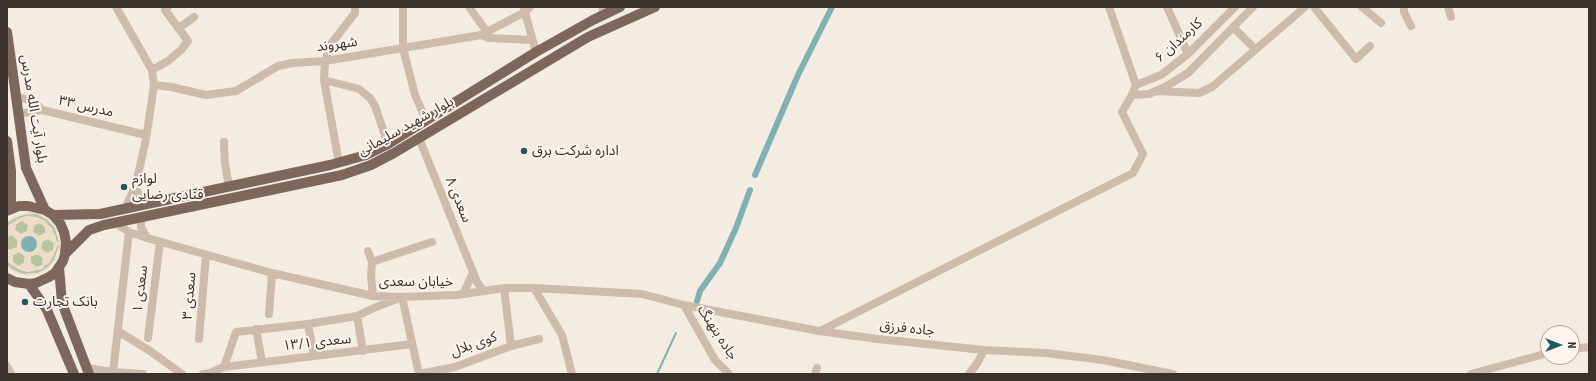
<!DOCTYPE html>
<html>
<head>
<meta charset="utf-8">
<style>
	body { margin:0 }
	#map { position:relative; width:1596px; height:381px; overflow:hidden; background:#f4ebe1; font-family:"Roboto Condensed",sans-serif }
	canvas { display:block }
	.frame { position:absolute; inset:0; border:8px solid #3b302b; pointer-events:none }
	.north { position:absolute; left:1540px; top:325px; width:40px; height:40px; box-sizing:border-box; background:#fbf5ee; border:1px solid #aea6a0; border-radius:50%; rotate:90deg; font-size:11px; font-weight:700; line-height:16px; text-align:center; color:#3b302b }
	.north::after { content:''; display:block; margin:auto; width:14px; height:18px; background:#1f5a5e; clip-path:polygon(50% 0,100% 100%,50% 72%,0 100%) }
</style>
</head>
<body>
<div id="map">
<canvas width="1596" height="381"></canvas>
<div class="frame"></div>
<div class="north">N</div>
</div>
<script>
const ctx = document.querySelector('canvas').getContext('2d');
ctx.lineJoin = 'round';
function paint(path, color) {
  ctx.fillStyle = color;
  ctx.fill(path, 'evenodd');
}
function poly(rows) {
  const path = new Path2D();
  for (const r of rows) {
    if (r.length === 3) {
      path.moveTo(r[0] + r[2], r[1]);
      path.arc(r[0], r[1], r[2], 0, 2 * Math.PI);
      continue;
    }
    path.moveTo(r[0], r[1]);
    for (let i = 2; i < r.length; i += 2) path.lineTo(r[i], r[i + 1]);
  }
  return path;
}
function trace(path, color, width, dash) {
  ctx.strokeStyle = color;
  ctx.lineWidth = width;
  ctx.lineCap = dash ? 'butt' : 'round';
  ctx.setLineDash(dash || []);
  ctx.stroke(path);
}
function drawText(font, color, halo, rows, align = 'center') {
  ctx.font = font + ' "Roboto Condensed","Noto Sans Arabic",sans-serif';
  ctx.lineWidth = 4;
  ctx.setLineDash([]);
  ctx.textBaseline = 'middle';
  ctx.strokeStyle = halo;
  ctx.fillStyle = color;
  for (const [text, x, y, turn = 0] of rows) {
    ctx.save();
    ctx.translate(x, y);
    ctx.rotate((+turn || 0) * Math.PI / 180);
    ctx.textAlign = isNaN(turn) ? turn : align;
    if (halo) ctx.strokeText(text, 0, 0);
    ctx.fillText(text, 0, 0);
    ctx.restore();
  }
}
const green = poly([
	[26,214,37,214,46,219,54,227,59,241,56,242,56,237,45,221,36,217,26,216,9,225,7,227,7,223,11,219],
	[22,221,28,225,27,231,21,234,15,230,16,224],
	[40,223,45,227,45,233,39,236,33,232,34,225],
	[11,235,18,240,17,247,10,250,7,248,7,237],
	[48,239,54,243,53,250,47,253,41,249,42,242],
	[57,245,59,246,54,260,47,268,38,273,22,274,12,269,7,265,7,261,18,269,27,272,42,269,56,250],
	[19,252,25,256,24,263,18,266,13,262,13,255],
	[38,254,43,258,43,265,36,267,31,263,31,256]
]);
const plaza = poly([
	[29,212,40,214,53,223,58,231,61,247,58,257,48,269,39,274,29,276,14,272,7,267,7,265,12,269,22,274,38,273,51,265,57,256,59,246,57,245,54,255,49,263,37,270,23,271,10,264,7,261,7,248,10,250,17,247,17,240,12,235,7,237,7,227,17,219,26,216,41,219,52,228,57,242,59,241,57,231,50,222,37,214,21,215,7,223,7,221,14,216],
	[22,221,28,224,27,231,21,234,15,230,16,223],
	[40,223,45,227,45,233,39,236,33,232,34,225],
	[48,239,54,243,53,250,47,253,41,249,42,242],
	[19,252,25,256,24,263,18,266,13,262,13,255],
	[38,254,43,257,42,265,36,267,31,263,31,256]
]);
const water = poly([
	[29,244,8]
]);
const stream = poly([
	[657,374,676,333]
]);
const canal = poly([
	[755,175,798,75,832,7],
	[697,301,700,291,720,263,736,228,750,190]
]);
const minor = poly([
	[116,7,152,70,154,85,146,139,140,166,135,187,125,209],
	[403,7,403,48,415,95,426,120],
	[469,7,487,32],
	[1109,7,1136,85],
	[1167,7,1188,54],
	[1314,7,1356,59,1370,46],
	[1362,7,1381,23],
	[1404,7,1404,12,1411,26],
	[1448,7,1451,17],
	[524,9,536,52],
	[602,15,603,7],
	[1233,27,1255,49],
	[179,28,194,17],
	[481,35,489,38,532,40],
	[152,70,168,61,181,50,188,41,165,10,168,7],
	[324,80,359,89,370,98,375,106,388,144],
	[154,85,171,87,206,95,236,91,278,66,292,63,325,61,481,35,525,12,530,7],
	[1136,85,1161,75,1188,54,1235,7],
	[1155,91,1199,93,1212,87,1305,7],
	[1132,95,1149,94,1165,87,1188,73,1253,7],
	[16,96,36,103,42,110],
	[19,114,42,110,146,135],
	[419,138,477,282,483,291],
	[224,142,225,164,229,187],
	[339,163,324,80,325,61,331,44,355,13,355,7],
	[135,187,144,205],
	[141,217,141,227,147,238],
	[114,222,129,232,147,238,272,273,373,296,402,297,457,295,504,288,534,288,642,294,684,305,819,331,878,339,984,350,1046,353,1103,360,1173,374],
	[368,251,372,262,371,276,373,296],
	[372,262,432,242],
	[504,288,511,346],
	[534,288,562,335,572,374],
	[463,294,473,273],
	[684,305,715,360,729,374],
	[269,314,272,273],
	[357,316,363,351],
	[308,324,314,356],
	[256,329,262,362],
	[118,331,150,351,182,374],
	[820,331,1133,173,1143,154,1122,112,1132,95,1136,85],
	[148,338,160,242],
	[199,339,206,255],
	[1572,349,1589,347],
	[7,366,11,374],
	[224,367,236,332,308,324,357,316,376,307,402,297,419,374],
	[87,368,113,372,143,374],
	[113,372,129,232],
	[203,374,210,373,224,367,412,344],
	[419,374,455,367,511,346,539,339],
	[815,374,817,368],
	[969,374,978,362,984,350],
	[1471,374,1548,353]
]);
const major = poly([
	[7,32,26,168,45,210],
	[7,141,11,171,11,209],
	[7,211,19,206,28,206,45,210,53,215,60,223,64,232,66,242,65,254,63,261,55,273,49,277,36,283,29,284,15,282,7,278],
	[53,215,100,214,330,165,366,155,388,144,536,52,593,20,620,7],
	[65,254,89,230,104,225,342,175,371,165,394,153,588,37,655,7],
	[59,267,62,303,89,374],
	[29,284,47,310,74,374]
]);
const markers = [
	[524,151,4,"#1f5a5e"],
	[124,187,4,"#1f5a5e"],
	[25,302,4,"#1f5a5e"]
];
const streetNames = [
	["کارمندان ۶",1179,41,-42],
	["شهروند",337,45,-8],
	["مدرس ۳۳",86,107,13],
	["بلوار آیت الله مدرس",33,109,81],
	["بلوار شهید سلیمانی",406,127,-29],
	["سعدی ۸",458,200,68],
	["خیابان سعدی",416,282],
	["سعدی ۱",141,289,-83],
	["سعدی ۳",190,296,-85],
	["جاده فرزق",907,329,6],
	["جاده بنهنگ",717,333,57],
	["سعدی ۱۳/۱",317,343,-6],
	["کوی بلال",474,345,-20]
];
const poiNames = [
	["اداره شرکت برق",532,151],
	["لوازم",132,179],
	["قنادی رضایی",132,195],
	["بانک تجارت",33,302]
];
paint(green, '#b8c4a0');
paint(plaza, '#ecdcc8');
paint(water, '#7fb0b2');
trace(stream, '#7fb0b2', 2);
trace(canal, '#7fb0b2', 6);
trace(minor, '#cdbbac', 8);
trace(major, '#7d675c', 10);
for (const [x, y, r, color] of markers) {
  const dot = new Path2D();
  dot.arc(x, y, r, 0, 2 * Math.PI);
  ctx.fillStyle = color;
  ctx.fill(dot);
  trace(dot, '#fbf5ee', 1.5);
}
drawText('14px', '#3b302b', '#fbf5ee', streetNames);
drawText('14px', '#3b302b', '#fbf5ee', poiNames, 'left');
</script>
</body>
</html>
